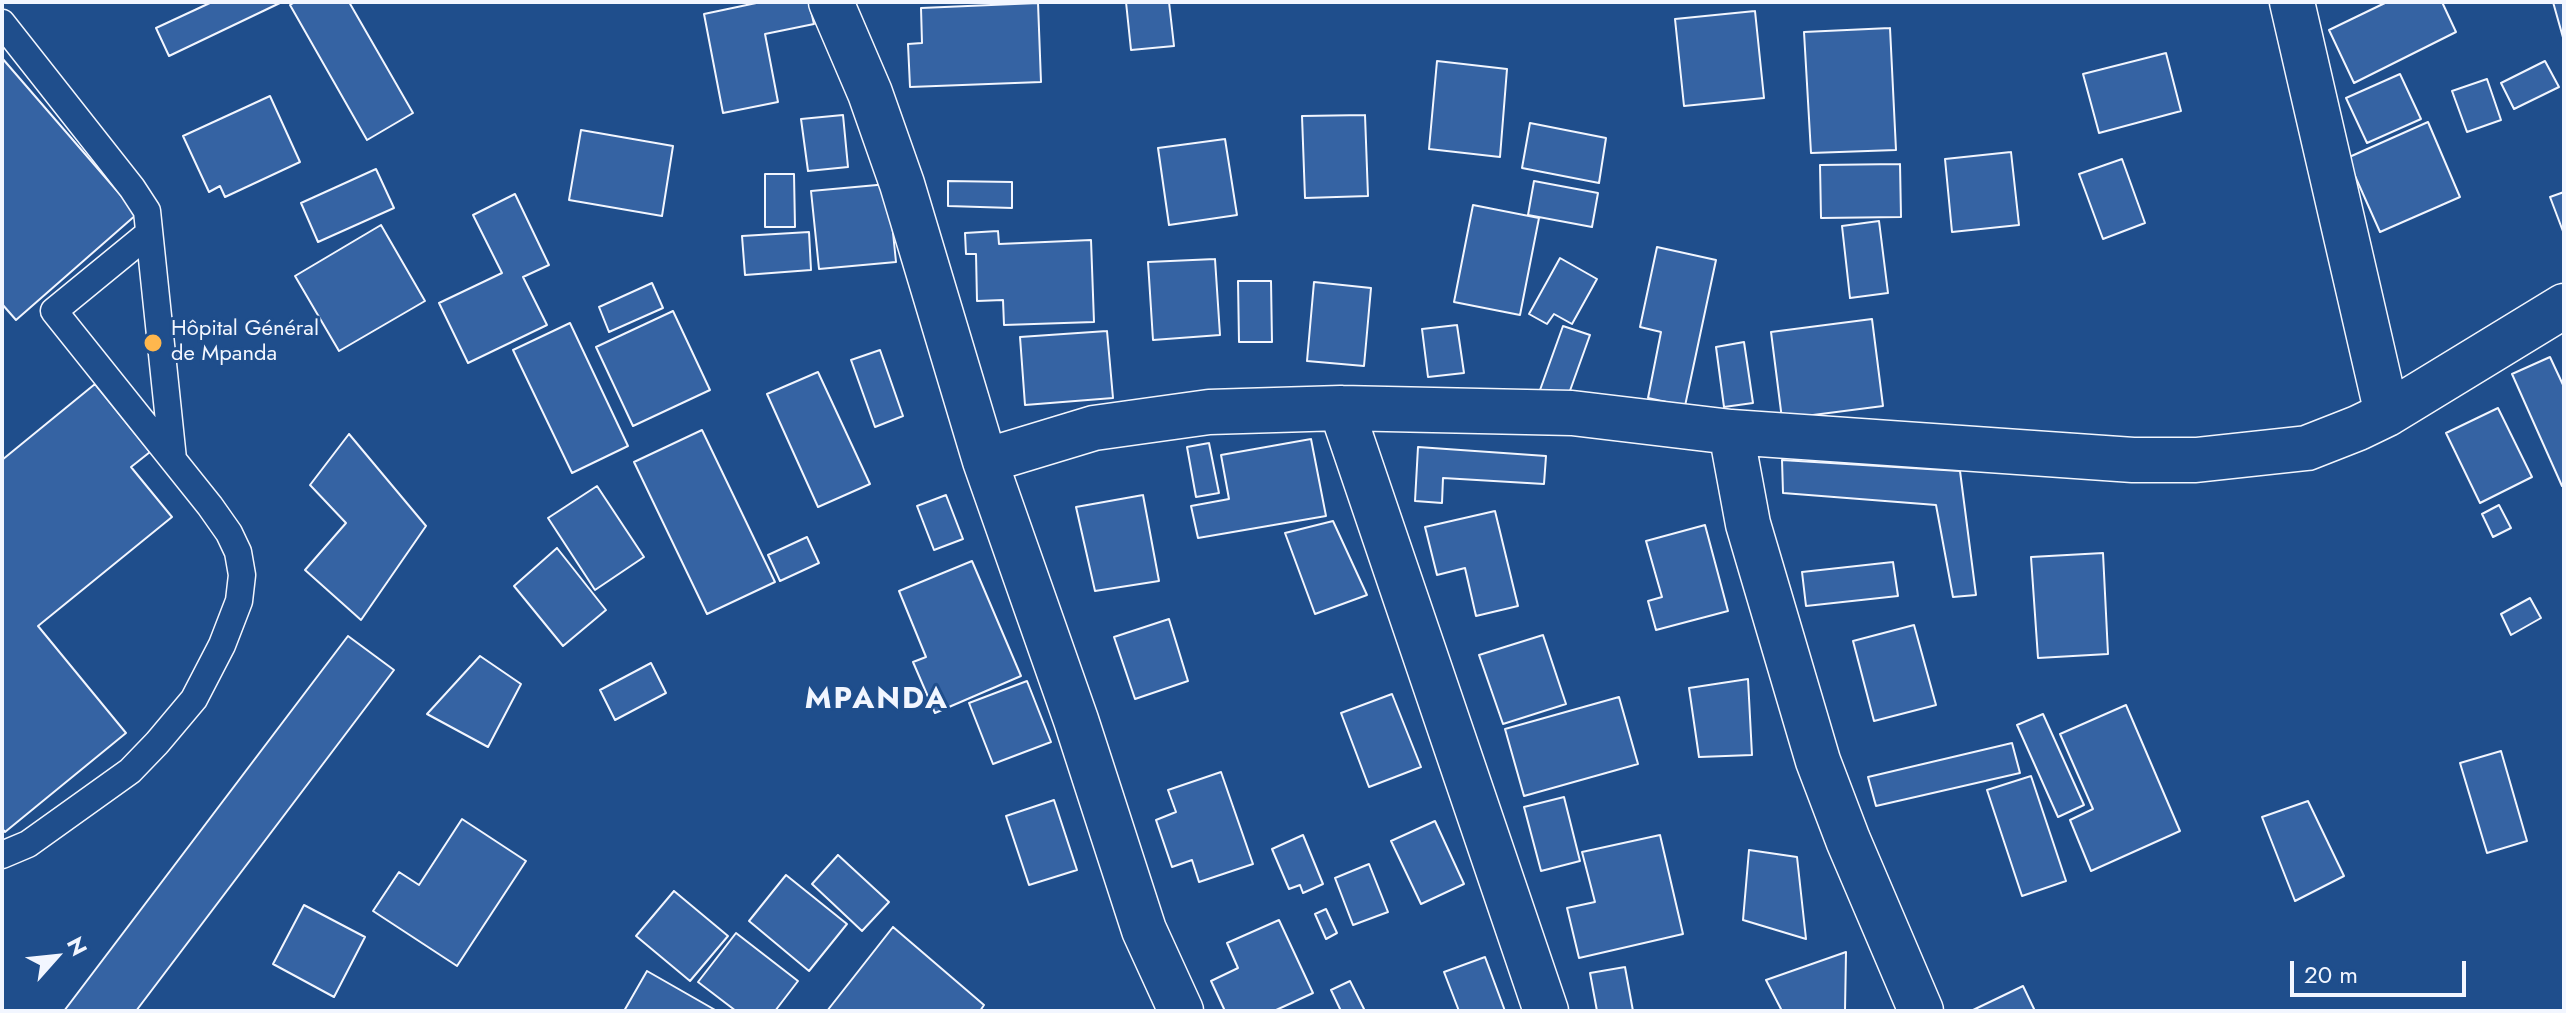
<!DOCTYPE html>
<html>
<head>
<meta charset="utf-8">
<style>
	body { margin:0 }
	#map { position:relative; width:2566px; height:1013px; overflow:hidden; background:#1f4e8c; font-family:Jost,sans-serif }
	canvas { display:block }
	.frame { position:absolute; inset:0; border:4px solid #f2f6ff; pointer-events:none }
	.north { position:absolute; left:16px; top:917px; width:80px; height:80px; -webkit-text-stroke:6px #1f4e8c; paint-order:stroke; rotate:63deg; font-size:22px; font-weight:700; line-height:32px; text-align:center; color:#f2f6ff }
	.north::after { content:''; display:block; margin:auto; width:28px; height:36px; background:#f2f6ff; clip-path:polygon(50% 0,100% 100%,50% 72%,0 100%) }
	.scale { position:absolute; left:2290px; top:961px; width:176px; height:36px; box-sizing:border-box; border:4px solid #f2f6ff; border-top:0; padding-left:10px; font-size:24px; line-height:28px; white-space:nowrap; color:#f2f6ff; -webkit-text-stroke:6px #1f4e8c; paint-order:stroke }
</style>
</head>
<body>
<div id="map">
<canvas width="2566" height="1013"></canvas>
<div class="frame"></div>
<div class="north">N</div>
<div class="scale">20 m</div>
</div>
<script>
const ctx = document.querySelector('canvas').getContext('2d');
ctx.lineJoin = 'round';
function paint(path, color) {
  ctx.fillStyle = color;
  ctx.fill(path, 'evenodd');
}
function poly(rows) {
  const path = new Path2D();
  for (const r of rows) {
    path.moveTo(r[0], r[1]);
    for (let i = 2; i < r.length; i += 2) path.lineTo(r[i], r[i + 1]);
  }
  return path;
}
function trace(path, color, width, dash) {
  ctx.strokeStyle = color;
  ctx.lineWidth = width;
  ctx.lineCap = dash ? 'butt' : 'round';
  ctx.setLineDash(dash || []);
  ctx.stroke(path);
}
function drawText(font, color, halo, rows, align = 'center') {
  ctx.font = font + ' Jost,sans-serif';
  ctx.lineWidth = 6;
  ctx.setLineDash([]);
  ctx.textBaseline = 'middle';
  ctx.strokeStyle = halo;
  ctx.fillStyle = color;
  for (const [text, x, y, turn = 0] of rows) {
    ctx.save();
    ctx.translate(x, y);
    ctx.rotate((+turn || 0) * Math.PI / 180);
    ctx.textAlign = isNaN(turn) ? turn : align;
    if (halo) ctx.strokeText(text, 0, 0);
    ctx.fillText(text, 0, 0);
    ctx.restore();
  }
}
const building = poly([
	[212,2,282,2,169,56,156,28,212,2],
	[295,2,349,2,413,113,367,140,290,5,295,2],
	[761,2,809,2,814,24,765,34,778,102,723,113,704,14,761,2],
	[1126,2,1169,2,1174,46,1131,50,1126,2],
	[2387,2,2442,2,2456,32,2354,83,2329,30,2387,2],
	[2553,2,2564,2,2564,41,2553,2],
	[1038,3,1041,82,910,87,908,44,922,43,921,8,1038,3],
	[1755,11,1764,98,1684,106,1675,19,1755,11],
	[1890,28,1896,150,1811,153,1804,32,1890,28],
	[2166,53,2181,111,2099,133,2083,74,2166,53],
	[2,58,137,214,16,320,2,304,2,58],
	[1437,61,1507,69,1500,157,1429,149,1437,61],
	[2545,61,2559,87,2514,109,2501,83,2545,61],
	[2400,74,2421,119,2367,143,2346,98,2400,74],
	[2487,79,2501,120,2467,132,2452,91,2487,79],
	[270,96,300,162,225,197,220,186,209,192,183,136,270,96],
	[843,115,848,167,808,171,801,119,843,115],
	[1365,115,1368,196,1305,198,1302,116,1365,115],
	[2428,122,2460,197,2380,232,2347,158,2428,122],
	[1530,123,1606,138,1599,183,1522,168,1530,123],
	[581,130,673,146,662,216,569,200,581,130],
	[1225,139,1237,215,1169,225,1158,148,1225,139],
	[2011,152,2019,225,1952,232,1945,159,2011,152],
	[2122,159,2145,223,2103,239,2079,174,2122,159],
	[1900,164,1901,217,1821,218,1820,165,1900,164],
	[376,169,394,208,318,242,301,203,376,169],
	[765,174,794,174,795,227,765,227,765,174],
	[948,181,1012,182,1012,208,948,206,948,181],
	[1534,181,1598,193,1592,227,1528,215,1534,181],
	[888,184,896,262,819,269,811,191,888,184],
	[2564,192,2564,234,2550,197,2564,192],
	[515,194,549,265,523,277,547,325,468,363,439,303,502,273,473,215,515,194],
	[1473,205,1539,218,1520,315,1454,302,1473,205],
	[1879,221,1888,293,1850,298,1842,226,1879,221],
	[381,225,425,301,339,351,295,276,381,225],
	[998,231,999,244,1091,240,1094,322,1004,325,1003,300,977,301,976,254,966,254,965,233,998,231],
	[809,232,811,270,745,275,742,236,809,232],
	[1657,247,1716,260,1685,406,1648,398,1661,332,1640,327,1657,247],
	[1560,258,1597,279,1572,324,1554,314,1547,324,1529,314,1560,258],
	[1215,259,1220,335,1153,340,1148,262,1215,259],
	[1238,281,1271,281,1272,342,1239,342,1238,281],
	[1314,282,1371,288,1364,366,1307,361,1314,282],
	[652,283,663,308,609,332,599,307,652,283],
	[673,311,710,390,633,426,596,347,673,311],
	[1872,319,1883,406,1782,419,1771,332,1872,319],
	[570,323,628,446,572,473,513,350,570,323],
	[1457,325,1464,373,1428,377,1422,329,1457,325],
	[1563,326,1590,335,1567,399,1540,390,1563,326],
	[1107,331,1113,398,1025,405,1020,337,1107,331],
	[1744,342,1753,403,1724,407,1716,347,1744,342],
	[880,350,903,416,875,427,851,360,880,350],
	[2550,357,2564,387,2564,486,2562,486,2512,374,2550,357],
	[818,372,870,484,818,507,767,394,818,372],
	[95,384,150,452,131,467,172,517,38,626,126,733,5,832,2,828,2,460,95,384],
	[2498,408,2532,477,2480,503,2446,433,2498,408],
	[702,430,775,582,707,614,634,462,702,430],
	[349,434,426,526,361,620,305,570,346,523,310,485,349,434],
	[1311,439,1326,516,1198,538,1191,506,1229,499,1221,455,1311,439],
	[1209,443,1219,493,1196,497,1187,447,1209,443],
	[1418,447,1546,456,1544,484,1443,478,1442,503,1415,501,1418,447],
	[1782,460,1960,471,1976,595,1953,597,1936,505,1783,493,1782,460],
	[597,486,644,557,595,590,548,518,597,486],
	[946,495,963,539,934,550,917,506,946,495],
	[1143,495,1159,581,1095,591,1076,507,1143,495],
	[2499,505,2511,528,2493,537,2482,514,2499,505],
	[1495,511,1518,606,1476,616,1465,568,1437,575,1425,527,1495,511],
	[1333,521,1367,595,1315,614,1285,533,1333,521],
	[1705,525,1728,611,1656,630,1648,601,1662,597,1646,541,1705,525],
	[807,537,819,563,780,581,768,555,807,537],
	[557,548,606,610,563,646,514,586,557,548],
	[2103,553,2108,654,2038,658,2031,557,2103,553],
	[972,561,1021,676,935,713,913,662,926,657,899,591,972,561],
	[1893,562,1898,596,1806,606,1802,572,1893,562],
	[2530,598,2541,618,2511,635,2501,614,2530,598],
	[1169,619,1188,681,1135,699,1114,637,1169,619],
	[1914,625,1936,705,1874,721,1853,641,1914,625],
	[1543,635,1566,704,1503,724,1479,655,1543,635],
	[348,636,394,670,136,1011,64,1011,348,636],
	[480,656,521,684,488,747,427,714,480,656],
	[651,663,666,693,615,720,600,690,651,663],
	[1748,679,1752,755,1699,757,1689,688,1748,679],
	[1027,681,1051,742,993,764,969,703,1027,681],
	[1392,694,1421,767,1369,787,1341,713,1392,694],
	[1619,697,1638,764,1524,796,1505,729,1619,697],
	[2126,705,2180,831,2091,871,2070,820,2093,809,2060,734,2126,705],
	[2043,714,2084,805,2058,817,2017,725,2043,714],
	[2012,743,2020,773,1876,806,1868,777,2012,743],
	[2501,751,2527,841,2487,853,2460,763,2501,751],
	[1221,772,1253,864,1199,882,1192,860,1172,867,1156,820,1176,812,1168,790,1221,772],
	[2031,776,2066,881,2022,896,1987,790,2031,776],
	[1564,797,1580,861,1541,871,1524,807,1564,797],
	[1054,800,1077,870,1029,885,1006,816,1054,800],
	[2308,801,2344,876,2295,901,2262,817,2308,801],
	[462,819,526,861,457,966,373,911,399,872,419,885,462,819],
	[1435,821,1464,884,1421,904,1391,841,1435,821],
	[1303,835,1323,884,1303,893,1300,885,1289,889,1272,849,1303,835],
	[1660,835,1683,934,1579,958,1567,908,1595,902,1582,852,1660,835],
	[1749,850,1797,857,1806,939,1743,920,1749,850],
	[838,855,889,902,862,931,812,884,838,855],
	[1369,864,1388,912,1353,925,1335,878,1369,864],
	[786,875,847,924,809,971,749,921,786,875],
	[674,891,728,936,690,981,636,936,674,891],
	[304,905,365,937,334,997,273,964,304,905],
	[1326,909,1337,933,1326,939,1315,914,1326,909],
	[1279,920,1313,993,1274,1011,1225,1011,1211,981,1238,968,1227,943,1279,920],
	[893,927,984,1005,980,1011,827,1011,893,927],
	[736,933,798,981,775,1011,736,1011,698,982,736,933],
	[1846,952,1845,1011,1782,1011,1766,980,1846,952],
	[1485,957,1505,1011,1459,1011,1444,972,1485,957],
	[1625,967,1633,1011,1597,1011,1590,973,1625,967],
	[647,971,717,1011,624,1011,647,971],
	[1350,981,1365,1011,1341,1011,1331,990,1350,981],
	[2023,986,2035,1011,1971,1011,2023,986]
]);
const service = poly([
	[2,23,132,188,147,211,173,459],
	[2,855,28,844,130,771,157,743,194,699,222,645,239,601,242,575,238,552,229,533,210,506,54,311,148,234]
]);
const minor = poly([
	[831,2,870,93,902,184,985,461,1076,720,1144,930,1181,1011],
	[2292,2,2387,414],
	[1341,408,1546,1011],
	[1731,432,1748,524,1818,761,1848,840,1921,1011],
	[985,461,1094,428,1209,412,1341,408,1572,413,1731,432,2133,460,2196,460,2307,448,2358,428,2387,414,2564,306]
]);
const markers = [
	[153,343,10,"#ffb74d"]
];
const poiNames = [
	["Hôpital Général",171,330],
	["de Mpanda",171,355]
];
const districtNames = [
	["MPANDA",877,701]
];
paint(building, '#3563a3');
trace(building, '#f2f6ff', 2);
trace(service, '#f2f6ff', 29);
trace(minor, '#f2f6ff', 47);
trace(service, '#1f4e8c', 26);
trace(minor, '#1f4e8c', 44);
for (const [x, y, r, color] of markers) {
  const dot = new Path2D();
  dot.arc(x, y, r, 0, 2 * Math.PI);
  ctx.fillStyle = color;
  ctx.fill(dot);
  trace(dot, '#1f4e8c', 3);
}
drawText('22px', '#f2f6ff', '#1f4e8c', poiNames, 'left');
ctx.letterSpacing = '2px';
drawText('bold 30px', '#f2f6ff', '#1f4e8c', districtNames);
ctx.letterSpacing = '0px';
</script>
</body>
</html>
